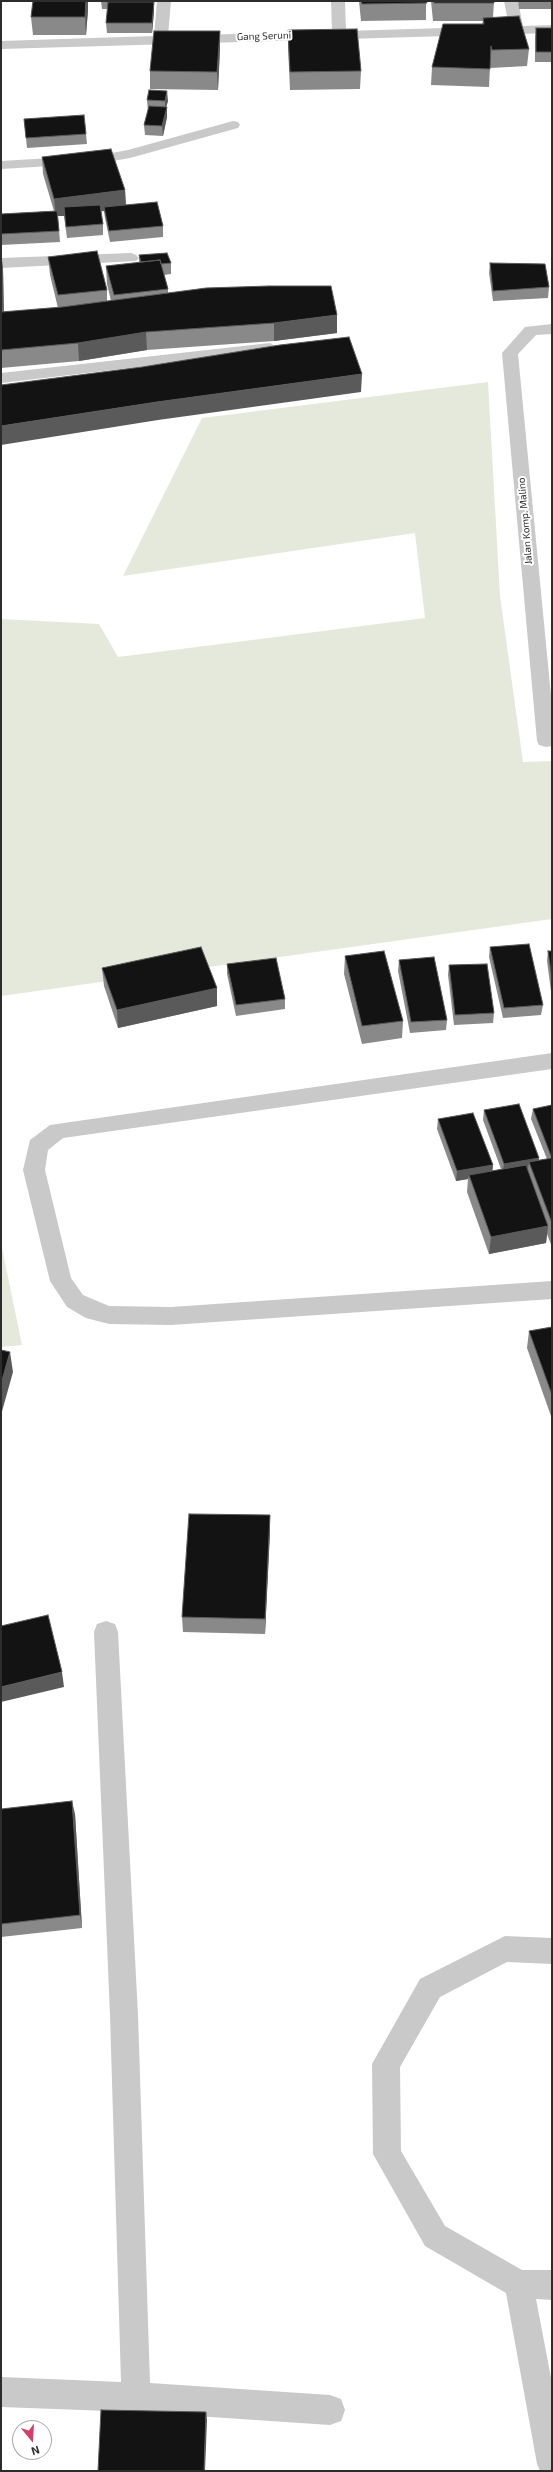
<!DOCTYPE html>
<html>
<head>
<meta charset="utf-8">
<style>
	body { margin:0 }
	#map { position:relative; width:553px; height:2472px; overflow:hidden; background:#fff; font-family:"Exo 2",sans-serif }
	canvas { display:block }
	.frame { position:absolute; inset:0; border:2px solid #2c2c2c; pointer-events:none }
	.north { position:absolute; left:12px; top:2420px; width:40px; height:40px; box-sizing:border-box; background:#fff; border:1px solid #ababab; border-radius:50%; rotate:162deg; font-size:11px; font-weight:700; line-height:16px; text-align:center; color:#2c2c2c }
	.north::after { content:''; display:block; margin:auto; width:14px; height:18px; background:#d43e69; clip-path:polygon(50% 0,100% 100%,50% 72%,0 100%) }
</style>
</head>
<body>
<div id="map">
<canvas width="553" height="2472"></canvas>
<div class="frame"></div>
<div class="north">N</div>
</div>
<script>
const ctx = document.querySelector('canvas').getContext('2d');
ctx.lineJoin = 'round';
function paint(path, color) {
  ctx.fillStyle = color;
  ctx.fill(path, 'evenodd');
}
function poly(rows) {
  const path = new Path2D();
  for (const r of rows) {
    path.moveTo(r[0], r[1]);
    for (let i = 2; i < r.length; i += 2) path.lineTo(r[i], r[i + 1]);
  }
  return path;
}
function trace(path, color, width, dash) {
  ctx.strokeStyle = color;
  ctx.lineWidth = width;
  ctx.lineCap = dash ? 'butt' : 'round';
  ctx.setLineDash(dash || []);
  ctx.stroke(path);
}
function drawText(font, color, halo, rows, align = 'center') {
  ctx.font = font + ' "Exo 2",sans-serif';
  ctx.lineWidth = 4;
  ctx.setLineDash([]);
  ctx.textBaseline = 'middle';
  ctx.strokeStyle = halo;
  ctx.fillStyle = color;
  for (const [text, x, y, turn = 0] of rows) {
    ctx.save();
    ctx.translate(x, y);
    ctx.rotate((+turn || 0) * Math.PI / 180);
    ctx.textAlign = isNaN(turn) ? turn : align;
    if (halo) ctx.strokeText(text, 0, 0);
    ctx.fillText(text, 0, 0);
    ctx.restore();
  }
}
const green = poly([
	[488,382,500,596,523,762,552,761,552,919,1,996,1,619,99,624,118,657,425,618,415,533,123,576,202,418],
	[1,1243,22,1345,1,1347]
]);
const minor = poly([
	[157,1,171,1,168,36,332,31,331,1,345,1,346,31,509,26,504,1,518,1,523,26,552,25,552,33,1,49,1,41,154,36,157,1],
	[233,121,238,122,240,125,238,128,130,158,101,163,1,169,1,161,101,155,128,150,233,121],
	[131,253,136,255,139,258,136,261,1,268,1,258,131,253],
	[552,324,552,334,536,335,518,354,552,706,552,746,546,747,539,745,537,741,502,353,525,327,552,324],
	[270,343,278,348,276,351,1,383,1,373,270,343],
	[552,1053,552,1069,63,1138,48,1150,45,1170,71,1278,83,1295,109,1306,171,1307,552,1281,552,1299,171,1325,109,1324,86,1318,67,1307,50,1281,23,1170,30,1140,50,1125,552,1053],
	[106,1621,115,1624,118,1632,138,2015,150,2383,330,2395,341,2399,345,2410,341,2421,330,2425,136,2412,1,2407,1,2377,121,2382,110,2015,94,1632,97,1624,106,1621],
	[505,1936,552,1938,552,1964,507,1962,440,1997,400,2067,401,2151,445,2226,522,2270,552,2270,552,2300,536,2299,552,2383,552,2471,540,2471,537,2464,506,2293,425,2246,373,2154,372,2064,420,1979,505,1936]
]);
const wall = poly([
	[101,1,153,1,154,12,152,33,107,33,106,23,108,9,102,9],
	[359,1,426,1,426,20,361,21],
	[431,1,494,1,493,17,529,49,527,66,491,68,490,67,489,87,431,85,432,67,482,24,483,21,433,21],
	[518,1,552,1,552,9,519,9],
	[88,10,86,35,33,35,31,17],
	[536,28,552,28,552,62,535,62,535,38],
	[288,30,361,71,360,89,290,90,288,47],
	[220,31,220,48,218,90,150,89,150,71],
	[147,100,168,101,166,107,167,117,163,136,145,135,144,125,148,111],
	[24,119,86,134,87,144,27,148],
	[42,157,125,190,126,205,163,226,163,237,110,242,105,218,104,211,101,211,103,224,103,235,67,238,64,216,58,216,60,242,1,245,1,214,54,211,43,174],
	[1,252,3,269,4,312,58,308,50,275,48,257,107,290,107,301,111,301,107,284,106,266,139,263,139,255,171,263,171,274,164,275,168,289,168,293,337,333,274,341,147,350,79,361,1,368],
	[490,263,549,287,548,298,493,301,489,273],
	[490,947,543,1005,541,1015,503,1018,489,957],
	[548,951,552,951,552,999,547,961],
	[345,956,403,1021,402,1038,362,1044,344,974],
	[399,960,447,1020,446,1030,410,1033,398,971],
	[227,964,285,999,285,1009,236,1016,227,974],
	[449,965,494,1013,493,1023,454,1025,448,975],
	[102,968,217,988,217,1006,118,1028,104,986],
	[552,1105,552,1247,547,1234,546,1243,489,1254,467,1192,468,1179,456,1181,437,1129,438,1119,493,1165,492,1171,501,1169,483,1120,484,1110,539,1160,547,1159,531,1119,533,1109],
	[552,1327,552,1419,527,1348,529,1331],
	[270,1515,270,1531,265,1634,183,1632,182,1617],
	[1,1809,75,1814,82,1928,1,1937]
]);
const shadedWall = poly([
	[86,1,88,1,88,10,86,35,85,17],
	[154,2,154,12,152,33,152,23],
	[220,31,220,48,218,90,217,72],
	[167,91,168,101,165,111,165,101],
	[167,107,167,117,163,136,162,126],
	[125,190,126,208,104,207,104,211,65,216,64,207,64,216,58,216,60,242,58,216,56,217,54,199],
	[1,252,3,269,4,326,2,307],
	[337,315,337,333,274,341,274,323],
	[146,332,147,350,79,361,78,343],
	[362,374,361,392,158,420,1,445,1,426,157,402],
	[217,988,217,1006,118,1028,117,1010],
	[539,1158,538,1168,529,1162,528,1169,502,1174,504,1164],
	[493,1165,492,1175,469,1175,468,1179,456,1181,457,1171],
	[548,1226,546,1243,489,1254,491,1237],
	[10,1352,13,1372,1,1415,1,1384],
	[270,1515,270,1531,265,1634,265,1619],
	[62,1672,64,1687,1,1702,1,1687],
	[72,1801,75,1814,82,1928,80,1915],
	[206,2412,207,2420,205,2471,204,2471]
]);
const building = poly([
	[33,1,86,1,85,17,31,17,33,1],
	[361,1,426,1,427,3,362,4,361,1],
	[434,1,494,1,494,3,434,3,434,1],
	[108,2,154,2,152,23,106,23,108,2],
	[519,16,529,49,492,50,491,46,490,69,432,67,443,24,484,24,483,18,519,16],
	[536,28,552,28,552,52,536,52,536,28],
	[357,29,361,71,290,72,288,30,357,29],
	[154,31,220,31,217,72,150,71,154,31],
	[149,90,167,91,165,101,147,100,149,90],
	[149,106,167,107,162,126,144,125,149,106],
	[84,115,86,134,26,138,24,119,84,115],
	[111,149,125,190,54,199,42,157,111,149],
	[157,202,163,226,109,231,104,207,157,202],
	[100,205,103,224,66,227,64,207,100,205],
	[57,211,59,231,1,234,1,214,57,211],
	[97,251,107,290,58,295,48,257,97,251],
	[167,253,171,263,161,264,160,260,141,262,139,255,167,253],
	[1,254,2,307,1,308,1,254],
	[160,260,168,289,114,295,106,266,160,260],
	[490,263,545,264,549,287,493,291,490,263],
	[269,286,331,286,337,315,274,323,146,332,78,343,1,350,1,312,62,307,206,288,269,286],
	[349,337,362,374,157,402,1,426,1,385,142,367,280,345,349,337],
	[529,944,543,1005,504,1008,490,947,529,944],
	[201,947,217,988,117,1010,102,968,201,947],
	[384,951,403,1021,362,1026,345,956,384,951],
	[548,951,552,951,552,979,548,951],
	[434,957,447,1020,411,1022,399,960,434,957],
	[276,958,285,999,236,1005,227,964,276,958],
	[487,964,494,1013,455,1015,449,965,487,964],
	[519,1104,539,1158,504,1164,484,1110,519,1104],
	[552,1105,552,1156,551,1156,533,1109,552,1105],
	[473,1113,493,1165,457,1171,438,1119,473,1113],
	[552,1158,552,1223,529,1162,552,1158],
	[526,1165,548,1226,491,1237,469,1175,526,1165],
	[552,1327,552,1395,529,1331,552,1327],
	[1,1350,10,1352,1,1384,1,1350],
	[189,1514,270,1515,265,1619,182,1617,189,1514],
	[48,1615,62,1672,1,1687,1,1626,48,1615],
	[72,1801,80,1915,1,1924,1,1809,72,1801],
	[101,2410,206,2412,204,2471,98,2471,101,2410]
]);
const farStreetnames = [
	["Gang Seruni",264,36,-2],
	["Jalan Komp. Malino",525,521,-95]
];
paint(green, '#e5e9db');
paint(minor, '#c9c9c9');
paint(wall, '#898989');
paint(shadedWall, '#5a5a5a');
paint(building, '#131313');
trace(building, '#5a5a5a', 1);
drawText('10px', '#2c2c2c', '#fff', farStreetnames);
</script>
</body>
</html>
